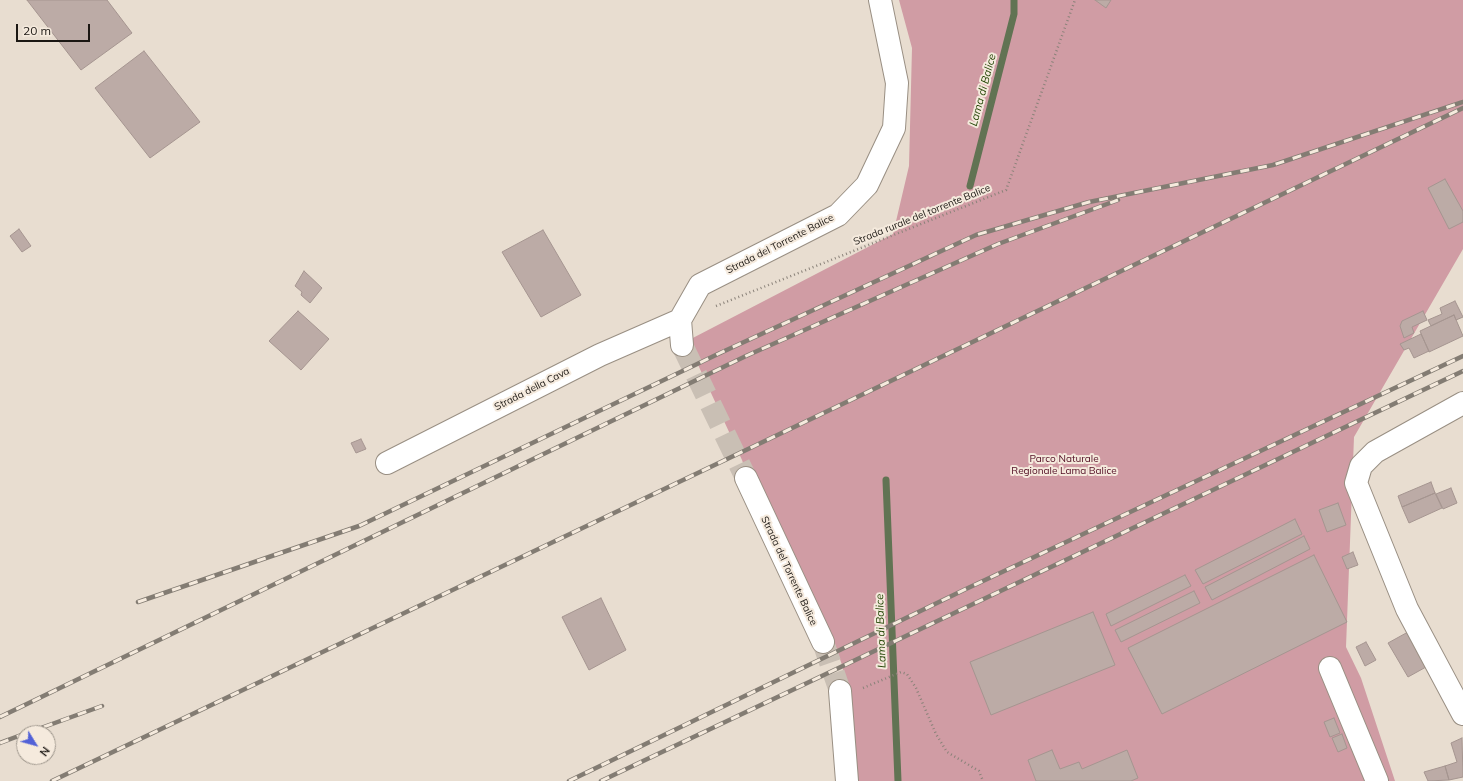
<!DOCTYPE html>
<html>
<head>
<meta charset="utf-8">
<style>
	body { margin:0 }
	#map { position:relative; width:1463px; height:781px; overflow:hidden; background:#e8ddd0; font-family:Mulish,sans-serif }
	canvas { display:block }
	.north { position:absolute; left:16px; top:725px; width:40px; height:40px; box-sizing:border-box; background:#f5eadd; border:1px solid #9e968c; border-radius:50%; rotate:127deg; font-size:11px; font-weight:700; line-height:16px; text-align:center; color:#1b1713 }
	.north::after { content:''; display:block; margin:auto; width:14px; height:18px; background:#5261d7; clip-path:polygon(50% 0,100% 100%,50% 72%,0 100%) }
	.scale { position:absolute; left:16px; top:24px; width:74px; height:18px; box-sizing:border-box; border:2px solid #1b1713; border-top:0; padding-left:5px; font-size:12px; line-height:14px; white-space:nowrap; color:#1b1713; -webkit-text-stroke:3px #f5eadd; paint-order:stroke }
</style>
</head>
<body>
<div id="map">
<canvas width="1463" height="781"></canvas>
<div class="north">N</div>
<div class="scale">20 m</div>
</div>
<script>
const ctx = document.querySelector('canvas').getContext('2d');
ctx.lineJoin = 'round';
function paint(path, color) {
  ctx.fillStyle = color;
  ctx.fill(path, 'evenodd');
}
function poly(rows) {
  const path = new Path2D();
  for (const r of rows) {
    path.moveTo(r[0], r[1]);
    for (let i = 2; i < r.length; i += 2) path.lineTo(r[i], r[i + 1]);
  }
  return path;
}
function trace(path, color, width, dash) {
  ctx.strokeStyle = color;
  ctx.lineWidth = width;
  ctx.lineCap = dash ? 'butt' : 'round';
  ctx.setLineDash(dash || []);
  ctx.stroke(path);
}
function drawText(font, color, halo, rows, align = 'center') {
  ctx.font = font + ' Mulish,sans-serif';
  ctx.lineWidth = 4;
  ctx.setLineDash([]);
  ctx.textBaseline = 'middle';
  ctx.strokeStyle = halo;
  ctx.fillStyle = color;
  for (const [text, x, y, turn = 0] of rows) {
    ctx.save();
    ctx.translate(x, y);
    ctx.rotate((+turn || 0) * Math.PI / 180);
    ctx.textAlign = isNaN(turn) ? turn : align;
    if (halo) ctx.strokeText(text, 0, 0);
    ctx.fillText(text, 0, 0);
    ctx.restore();
  }
}
const green = poly([
	[899,0,1463,0,1463,249,1354,437,1346,647,1361,678,1395,781,840,781,843,668,832,636,767,532,742,460,687,341,893,234,909,166,912,48]
]);
const stream = poly([
	[970,186,1014,14,1014,0],
	[886,480,898,781]
]);
const building = poly([
	[27,0,107,0,132,33,81,70,27,0],
	[1095,0,1111,0,1106,8,1095,0],
	[144,51,200,122,150,158,95,88,144,51],
	[1445,179,1463,211,1463,222,1449,229,1428,188,1445,179],
	[19,229,31,246,22,252,10,236,19,229],
	[543,230,581,295,541,317,502,252,543,230],
	[304,271,322,288,310,303,301,295,302,292,295,286,304,271],
	[1455,301,1463,317,1456,320,1454,315,1431,326,1428,320,1442,314,1440,308,1455,301],
	[298,311,329,339,301,370,269,341,298,311],
	[1423,311,1427,320,1412,327,1414,333,1404,338,1400,326,1402,321,1423,311],
	[1454,315,1463,336,1429,352,1420,331,1454,315],
	[1421,334,1429,351,1414,358,1409,348,1404,350,1400,344,1421,334],
	[361,439,366,449,356,453,351,443,361,439],
	[1431,482,1435,493,1402,507,1398,496,1431,482],
	[1451,488,1457,503,1443,509,1436,494,1451,488],
	[1435,493,1442,508,1409,523,1402,507,1435,493],
	[1338,503,1346,525,1327,532,1319,510,1338,503],
	[1295,519,1302,534,1203,584,1195,570,1295,519],
	[1304,536,1310,549,1212,600,1205,587,1304,536],
	[1353,552,1358,565,1347,569,1342,557,1353,552],
	[1314,555,1347,622,1162,714,1128,648,1314,555],
	[1185,575,1191,586,1111,626,1106,614,1185,575],
	[1194,591,1200,603,1121,642,1115,630,1194,591],
	[601,598,626,650,589,670,562,617,601,598],
	[1093,612,1115,665,991,715,970,662,1093,612],
	[1408,632,1426,667,1408,677,1388,643,1408,632],
	[1366,642,1376,660,1365,666,1356,647,1366,642],
	[1334,718,1340,733,1330,737,1324,722,1334,718],
	[1342,734,1347,748,1338,752,1332,738,1342,734],
	[1462,738,1463,777,1449,780,1445,766,1457,762,1451,743,1462,738],
	[1052,750,1060,769,1079,762,1082,769,1127,750,1138,778,1131,781,1036,781,1028,760,1052,750],
	[1445,766,1449,780,1428,781,1424,772,1445,766]
]);
const minorTunnel = poly([
	[682,345,746,478],
	[823,642,840,691]
]);
const path = poly([
	[716,306,1006,190,1075,0],
	[863,688,901,672,907,674,916,688,936,734,947,752,979,771,983,781]
]);
const minor = poly([
	[682,345,680,320,700,285,838,215,867,185,894,128,897,83,880,0],
	[1463,403,1375,452,1361,466,1356,483,1407,609,1463,714],
	[387,463,600,355,680,320],
	[746,478,823,642],
	[1330,668,1377,781],
	[840,691,847,781]
]);
const rail = poly([
	[138,602,359,526,718,354,976,235,1089,202,1273,165,1463,102],
	[0,717,746,356,998,244,1118,200],
	[27,733,102,706],
	[0,743,24,734],
	[52,781,1463,108],
	[569,781,968,588,1463,356],
	[601,781,1463,371]
]);
const streetNames = [
	["Strada rurale del torrente Balice",922,215,-22],
	["Strada del Torrente Balice",780,244,-27],
	["Strada della Cava",532,389,-27],
	["Strada del Torrente Balice",789,571,65]
];
const parkNames = [
	["Parco Naturale",1064,459],
	["Regionale Lama Balice",1064,471]
];
const waterNames = [
	["Lama di Balice",983,90,-75],
	["Lama di Balice",881,631,-92]
];
paint(green, '#d09ca4');
trace(stream, '#617353', 7);
paint(building, '#bcaba6');
trace(building, '#a59590', 1);
trace(minorTunnel, '#c9bfb4', 22, [22, 11]);
trace(minor, '#998f83', 24);
trace(path, '#8a8279', 2.5, [1, 3]);
trace(minor, '#fff', 22);
trace(rail, '#837c73', 4.5);
trace(rail, '#f5eadd', 3, [9]);
drawText('10px', '#1b1713', '#f5eadd', streetNames);
drawText('10px', '#4f0b21', '#f5eadd', parkNames);
drawText('italic 11px', '#1f4200', '#f5eadd', waterNames);
</script>
</body>
</html>
